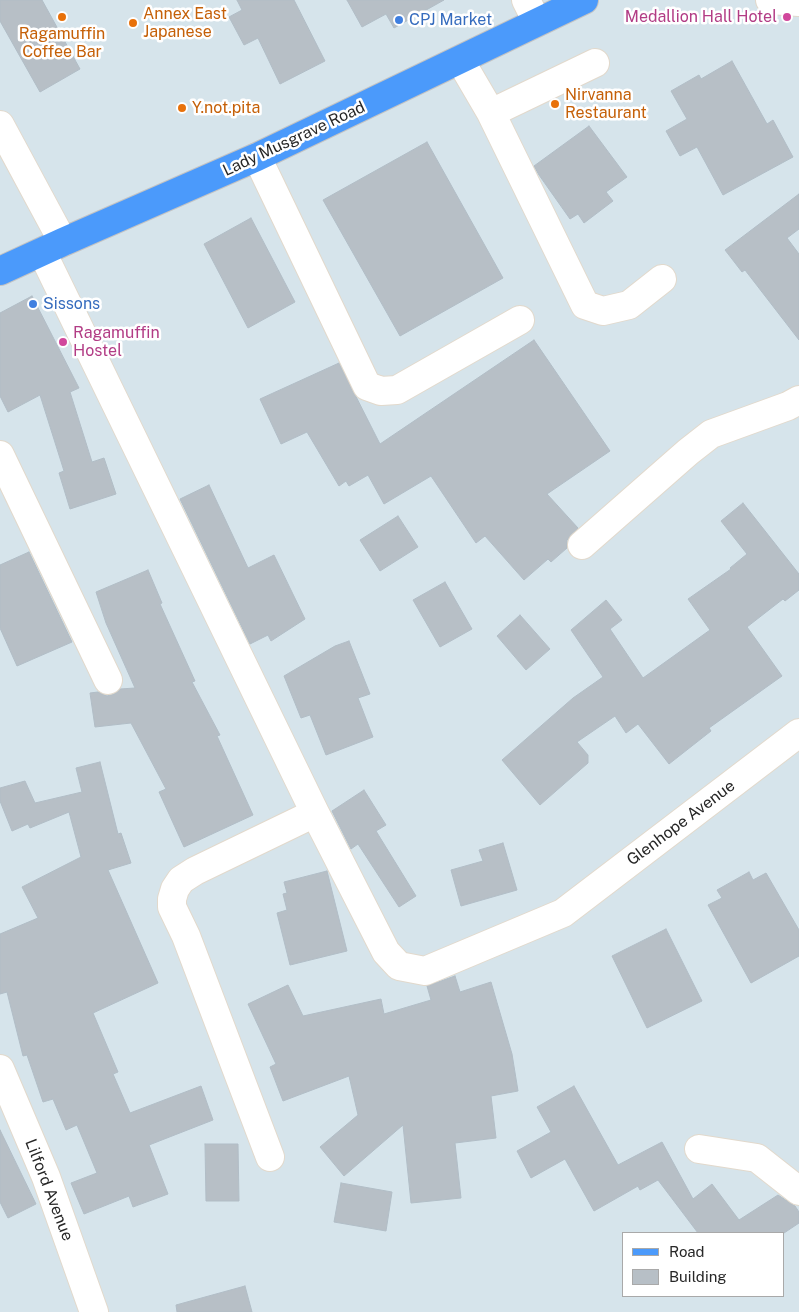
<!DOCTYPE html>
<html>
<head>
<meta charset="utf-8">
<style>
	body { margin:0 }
	#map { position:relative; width:799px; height:1312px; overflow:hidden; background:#d6e4eb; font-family:"Public Sans",sans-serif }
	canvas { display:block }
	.legend { position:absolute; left:622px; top:1232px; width:162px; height:65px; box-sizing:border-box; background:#fff; border:1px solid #a9a9a9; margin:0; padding:6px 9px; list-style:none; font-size:15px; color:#272727 }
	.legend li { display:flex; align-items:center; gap:10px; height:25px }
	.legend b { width:25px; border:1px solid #a9a9a9 }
</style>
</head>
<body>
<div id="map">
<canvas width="799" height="1312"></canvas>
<ul class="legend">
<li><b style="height:6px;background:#4b9afb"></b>Road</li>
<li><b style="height:14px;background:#b7bfc6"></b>Building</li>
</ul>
</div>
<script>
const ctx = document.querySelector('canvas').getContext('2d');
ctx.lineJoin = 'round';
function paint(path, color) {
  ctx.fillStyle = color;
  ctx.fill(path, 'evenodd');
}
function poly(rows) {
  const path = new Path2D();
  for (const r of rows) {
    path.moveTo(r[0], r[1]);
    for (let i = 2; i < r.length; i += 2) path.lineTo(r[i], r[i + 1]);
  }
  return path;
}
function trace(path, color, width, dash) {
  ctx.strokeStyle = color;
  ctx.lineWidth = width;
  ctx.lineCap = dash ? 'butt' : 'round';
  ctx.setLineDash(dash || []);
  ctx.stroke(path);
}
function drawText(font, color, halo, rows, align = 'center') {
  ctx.font = font + ' "Public Sans",sans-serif';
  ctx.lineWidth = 5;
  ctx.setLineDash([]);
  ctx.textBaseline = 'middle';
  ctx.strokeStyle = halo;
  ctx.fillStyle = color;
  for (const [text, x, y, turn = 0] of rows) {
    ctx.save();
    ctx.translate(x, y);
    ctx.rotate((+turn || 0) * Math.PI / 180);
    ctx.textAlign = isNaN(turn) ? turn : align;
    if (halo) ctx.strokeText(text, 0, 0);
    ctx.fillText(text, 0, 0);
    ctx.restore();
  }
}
const building = poly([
	[0,0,42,0,80,69,40,92,0,21,0,0],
	[237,0,294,0,325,61,280,84,258,38,244,45,229,17,242,10,237,0],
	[347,0,444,0,394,28,386,14,362,27,347,0],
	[732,61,767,124,773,120,793,157,723,195,697,147,680,156,666,131,687,119,671,91,699,75,701,79,732,61],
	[589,126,627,177,606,192,613,201,584,223,578,214,570,219,539,175,534,166,589,126],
	[427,142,503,278,400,336,323,200,427,142],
	[799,194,799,229,787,238,799,254,799,340,745,270,742,272,725,250,799,194],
	[251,218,295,302,248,328,204,244,251,218],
	[32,296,79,388,70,392,92,462,104,458,116,494,70,509,59,473,64,471,40,395,8,412,0,396,0,313,32,296],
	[534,340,610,451,547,494,578,528,567,540,567,548,551,562,548,559,524,580,485,536,476,543,431,476,384,504,368,475,349,486,346,481,339,486,307,432,281,444,260,399,339,363,380,444,534,340],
	[209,485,248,568,274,555,305,619,271,641,268,635,250,644,180,499,209,485],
	[743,503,799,574,799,590,785,601,783,599,747,627,782,676,709,728,711,731,669,764,638,724,626,733,615,716,577,742,588,755,588,763,540,805,502,760,573,698,603,677,571,630,606,600,622,620,610,629,643,678,710,630,688,599,731,569,730,568,747,554,721,521,743,503],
	[398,516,418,547,380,571,360,540,398,516],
	[29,552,72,642,17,666,0,628,0,565,29,552],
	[148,570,162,603,160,604,195,681,192,682,220,735,217,736,253,815,184,847,159,792,166,789,131,723,95,727,90,693,98,692,107,696,114,694,120,689,135,688,106,623,96,592,148,570],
	[445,582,472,629,440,647,413,600,445,582],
	[520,615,550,649,526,670,497,636,520,615],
	[349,641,370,694,358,698,373,737,326,755,310,715,301,718,284,676,335,646,349,641],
	[100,762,118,834,121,833,131,863,108,870,158,983,93,1013,118,1072,113,1074,130,1113,201,1086,213,1120,149,1145,168,1194,133,1207,129,1196,84,1214,71,1183,97,1173,77,1125,66,1130,53,1099,43,1102,27,1055,23,1056,7,992,0,994,0,934,38,918,22,887,81,857,69,812,30,828,28,824,12,831,0,801,0,788,25,781,35,803,82,792,76,768,100,762],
	[364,790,386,825,376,831,416,896,399,907,358,844,351,849,332,811,364,790],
	[503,843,517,890,461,906,451,870,483,861,479,850,503,843],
	[327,871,347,951,290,965,277,913,287,910,283,894,287,893,284,882,327,871],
	[749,872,753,880,766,873,799,930,799,956,751,983,708,905,722,898,717,890,749,872],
	[666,929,702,1001,647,1028,612,956,666,929],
	[455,976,460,992,491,982,512,1054,518,1091,491,1096,496,1138,455,1143,461,1198,411,1203,403,1125,344,1176,320,1147,358,1115,349,1076,283,1101,270,1067,276,1064,248,1004,288,985,303,1016,381,999,384,1014,431,1000,427,986,455,976],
	[574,1086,618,1165,662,1142,693,1199,712,1184,739,1220,778,1195,795,1206,799,1212,799,1223,784,1233,698,1233,658,1180,640,1190,638,1186,594,1211,565,1159,531,1178,517,1151,551,1132,537,1107,574,1086],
	[0,1130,36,1204,8,1218,0,1202,0,1130],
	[205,1144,238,1144,239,1201,206,1201,205,1144],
	[341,1183,392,1192,386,1231,334,1222,341,1183],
	[245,1286,252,1312,177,1312,176,1305,245,1286]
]);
const minor = poly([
	[526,0,537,22],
	[770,0,799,2],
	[460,60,491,113,585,305,603,311,629,305,662,279],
	[491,113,595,63],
	[0,125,63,242],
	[257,157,367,386,381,391,397,390,520,320],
	[42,252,315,813,386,952,399,966,425,971,563,913,799,733],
	[0,455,108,680],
	[582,545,688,452,711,434,788,406,799,400],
	[0,1069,46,1177,94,1312],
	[699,1149,757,1158,799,1191],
	[270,1157,186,936,172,907,172,899,175,889,181,880,195,871,315,813]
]);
const major = poly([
	[0,271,63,242,257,157,584,0]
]);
const markers = [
	[62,17,5,"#e8710a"],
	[787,17,5,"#d1479c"],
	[399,20,5,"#3f7fe0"],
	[133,23,5,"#e8710a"],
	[555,104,5,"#e8710a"],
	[182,108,5,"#e8710a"],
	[33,304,5,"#3f7fe0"],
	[63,342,5,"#d1479c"]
];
const foodNames = [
	["Annex East",143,14],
	["Japanese",143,32],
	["Ragamuffin",62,34,"center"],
	["Coffee Bar",62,52,"center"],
	["Nirvanna",565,95],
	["Restaurant",565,113],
	["Y.not.pita",192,108]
];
const hotelNames = [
	["Medallion Hall Hotel",777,17],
	["Ragamuffin",73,333,"left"],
	["Hostel",73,351,"left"]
];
const shopNames = [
	["CPJ Market",409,20],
	["Sissons",43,304]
];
const streetNames = [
	["Lady Musgrave Road",294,139,-25],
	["Glenhope Avenue",681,823,-37],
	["Lilford Avenue",49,1190,69]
];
paint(building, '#b7bfc6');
trace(building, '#b1bdc6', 1);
trace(minor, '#e2d9cc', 30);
trace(major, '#c3c3c3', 30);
trace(minor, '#fff', 28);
trace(major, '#4b9afb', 28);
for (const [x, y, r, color] of markers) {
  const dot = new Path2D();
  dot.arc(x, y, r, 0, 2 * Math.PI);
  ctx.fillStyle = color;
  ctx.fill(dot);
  trace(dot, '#fff', 2);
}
drawText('16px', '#c56008', '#fff', foodNames, 'left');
drawText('16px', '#b23c85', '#fff', hotelNames, 'right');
drawText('16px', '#366cbe', '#fff', shopNames, 'left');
drawText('16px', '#272727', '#fff', streetNames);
</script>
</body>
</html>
